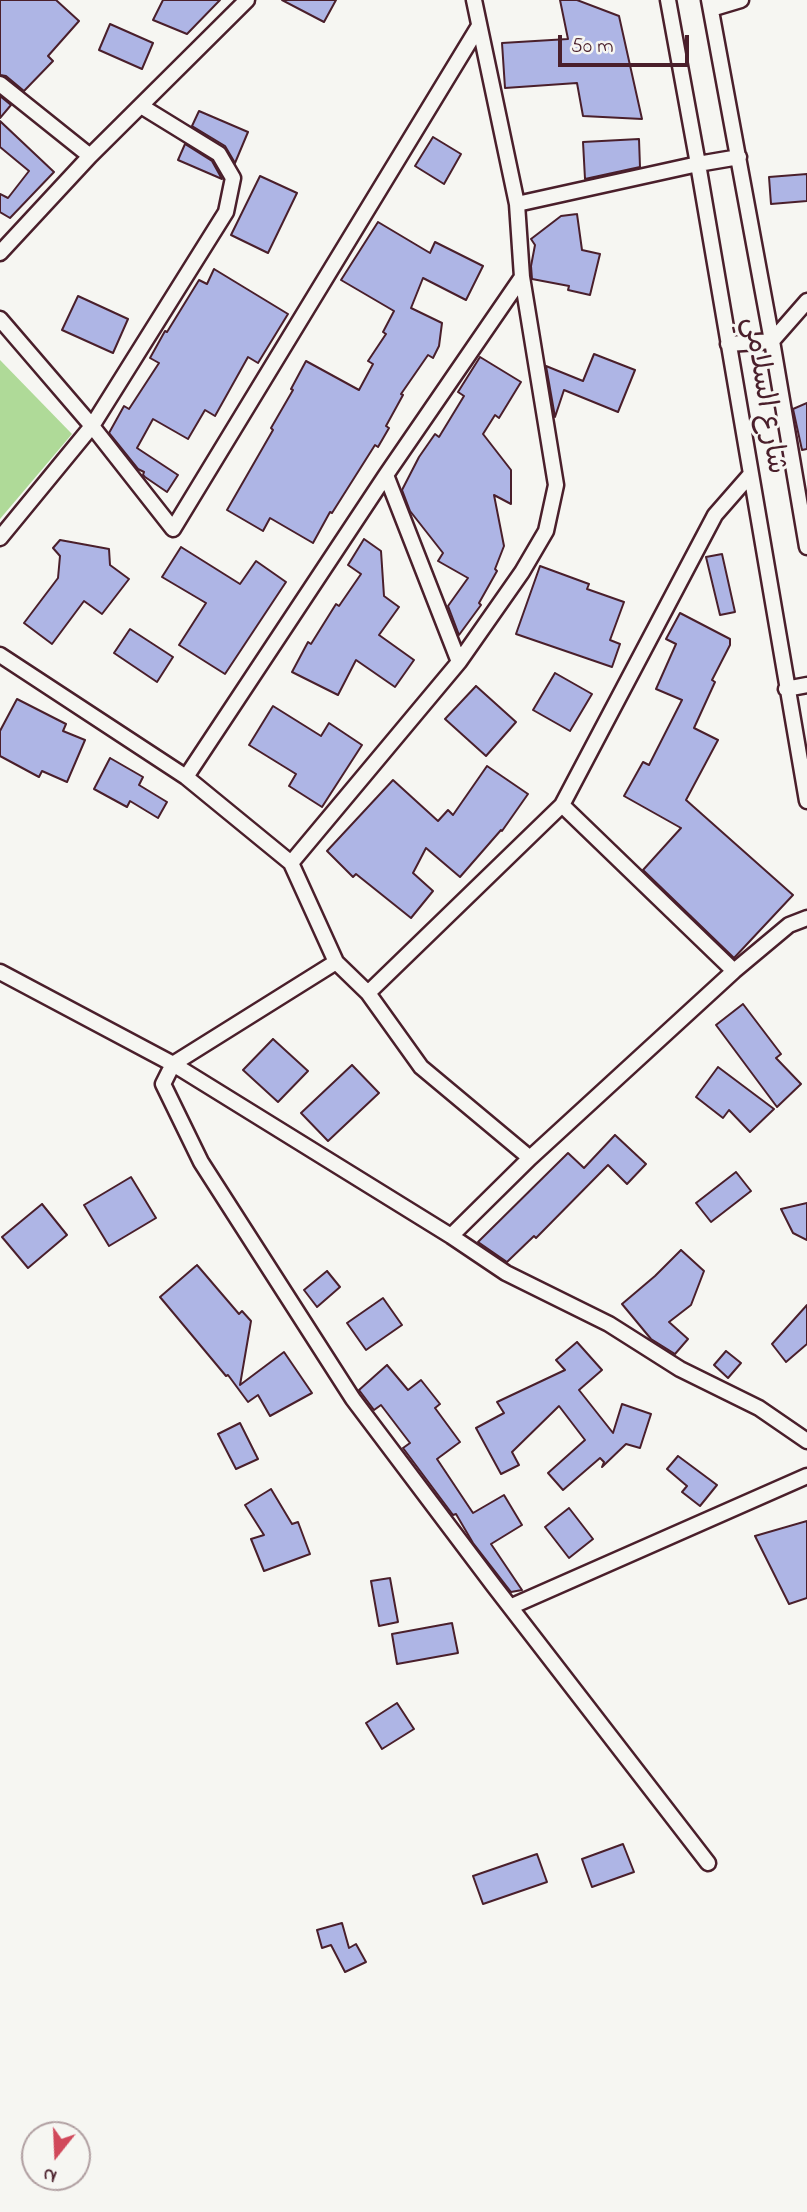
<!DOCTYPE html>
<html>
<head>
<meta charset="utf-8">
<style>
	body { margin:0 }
	#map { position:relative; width:807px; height:2212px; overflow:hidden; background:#f6f6f2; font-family:"Indie Flower",sans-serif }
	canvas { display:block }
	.north { position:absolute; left:21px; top:2121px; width:70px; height:70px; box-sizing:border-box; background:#f6f6f2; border:2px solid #b1a0a2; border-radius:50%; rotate:198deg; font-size:19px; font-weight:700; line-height:28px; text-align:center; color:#4a1f2b }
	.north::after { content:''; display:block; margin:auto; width:24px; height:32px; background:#d1495b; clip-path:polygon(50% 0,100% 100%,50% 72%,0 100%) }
	.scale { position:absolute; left:558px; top:35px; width:131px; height:32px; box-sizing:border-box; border:4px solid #4a1f2b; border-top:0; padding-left:9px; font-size:21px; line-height:24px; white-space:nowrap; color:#4a1f2b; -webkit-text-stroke:5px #f6f6f2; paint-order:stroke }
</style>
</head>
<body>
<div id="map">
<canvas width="807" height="2212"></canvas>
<div class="north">N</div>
<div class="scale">50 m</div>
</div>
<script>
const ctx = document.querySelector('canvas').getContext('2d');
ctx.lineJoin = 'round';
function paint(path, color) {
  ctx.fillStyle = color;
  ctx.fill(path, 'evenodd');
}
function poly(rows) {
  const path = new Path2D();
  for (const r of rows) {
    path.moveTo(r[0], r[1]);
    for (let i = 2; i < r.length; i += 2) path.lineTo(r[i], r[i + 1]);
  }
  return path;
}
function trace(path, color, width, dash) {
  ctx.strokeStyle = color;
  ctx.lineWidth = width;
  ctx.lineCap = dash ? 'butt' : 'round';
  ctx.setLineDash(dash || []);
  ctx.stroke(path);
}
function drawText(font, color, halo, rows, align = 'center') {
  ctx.font = font + ' "Indie Flower","Playpen Sans Arabic",sans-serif';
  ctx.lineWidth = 6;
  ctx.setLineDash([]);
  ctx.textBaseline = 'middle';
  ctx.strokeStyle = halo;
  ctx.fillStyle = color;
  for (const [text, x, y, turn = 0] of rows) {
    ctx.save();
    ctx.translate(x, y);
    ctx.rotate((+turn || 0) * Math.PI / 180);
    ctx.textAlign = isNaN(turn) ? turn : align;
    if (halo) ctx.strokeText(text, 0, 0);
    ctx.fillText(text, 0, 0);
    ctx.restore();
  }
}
const green = poly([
	[0,360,72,434,0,519]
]);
const building = poly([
	[0,0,56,0,79,21,48,56,53,61,24,91,6,76,0,75,0,0],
	[163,0,220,0,187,34,153,20,163,0],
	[282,0,336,0,324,22,282,0],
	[560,0,577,0,619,16,642,119,583,116,577,83,505,88,502,43,568,39,560,0],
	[110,24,153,43,142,69,99,50,110,24],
	[0,96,11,105,0,118,0,96],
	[199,111,248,132,235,163,225,146,192,126,199,111],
	[0,121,54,172,10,218,0,212,0,194,8,198,29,171,0,147,0,121],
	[433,137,461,154,444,184,415,166,433,137],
	[639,139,640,167,585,179,583,142,639,139],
	[185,144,212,161,222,179,178,160,185,144],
	[807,174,807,201,771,204,769,177,807,174],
	[260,176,297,193,268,253,231,235,260,176],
	[577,214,582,250,600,254,590,295,568,290,569,286,532,279,531,266,535,245,531,239,561,216,577,214],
	[378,222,430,253,435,242,483,266,466,300,423,278,411,308,442,323,439,346,433,358,428,355,401,394,403,395,386,426,389,428,378,447,375,445,332,513,330,512,313,543,270,518,263,531,227,510,273,430,271,428,293,390,291,389,306,361,359,390,373,364,368,361,386,334,383,332,394,311,341,280,378,222],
	[214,269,288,314,258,363,248,357,215,416,205,410,188,439,153,419,137,448,178,475,167,492,145,477,143,475,144,472,138,469,109,433,124,406,129,409,159,363,150,358,165,331,167,332,199,280,207,284,214,269],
	[78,296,128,319,113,353,62,330,78,296],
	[594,354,635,370,618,412,564,390,555,417,546,366,583,381,594,354],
	[480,357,521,382,499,418,495,415,483,434,511,470,511,504,494,495,504,546,495,569,497,571,479,603,481,605,459,635,448,606,468,578,438,561,443,553,410,511,402,490,419,457,435,434,439,437,464,396,458,392,480,357],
	[807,403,807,449,802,450,793,409,807,403],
	[364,539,381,551,384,596,399,607,379,635,414,660,395,687,356,660,338,695,292,672,308,642,311,644,336,604,339,606,361,574,348,565,364,539],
	[60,540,109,549,110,565,129,579,102,614,84,601,52,644,24,623,58,578,60,556,53,548,60,540],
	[181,547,240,584,256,561,286,582,225,674,179,645,206,603,162,577,181,547],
	[722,554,735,612,720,615,706,557,722,554],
	[540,566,589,584,587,589,624,602,610,640,620,644,612,667,516,634,540,566],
	[680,613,730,639,730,645,712,680,715,682,694,728,718,740,686,800,793,895,734,958,643,870,681,828,624,796,643,762,649,765,682,700,656,689,676,644,666,639,680,613],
	[130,629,173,657,157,682,114,653,130,629],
	[555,673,592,694,570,731,533,710,555,673],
	[476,686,516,722,486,756,445,719,476,686],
	[17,699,66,724,63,731,85,740,67,782,42,771,39,777,0,756,0,731,17,699],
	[273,706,321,736,329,723,362,745,322,807,289,786,296,774,249,745,273,706],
	[110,758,143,777,139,785,167,802,158,818,130,801,127,807,94,789,110,758],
	[487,766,528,794,502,831,501,830,460,877,426,848,413,873,433,891,411,918,356,874,353,877,327,851,393,780,438,821,448,810,453,815,487,766],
	[743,1004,781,1054,776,1058,801,1084,777,1107,716,1025,743,1004],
	[273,1039,308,1071,278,1102,243,1070,273,1039],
	[352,1065,379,1093,328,1141,301,1113,352,1065],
	[718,1067,774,1109,750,1132,729,1110,723,1118,696,1097,718,1067],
	[615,1135,646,1164,627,1184,608,1165,536,1238,534,1236,507,1262,478,1242,568,1153,584,1168,615,1135],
	[736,1172,751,1191,711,1222,696,1203,736,1172],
	[131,1177,156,1218,109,1246,84,1205,131,1177],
	[807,1203,807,1240,793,1233,781,1209,807,1203],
	[42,1204,67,1235,28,1268,2,1237,42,1204],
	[681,1250,704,1271,691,1305,669,1322,688,1339,675,1354,651,1339,622,1304,655,1276,681,1250],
	[197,1265,239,1314,242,1311,251,1321,240,1385,284,1352,312,1393,270,1416,258,1395,248,1402,228,1375,226,1376,160,1297,197,1265],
	[327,1271,340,1287,317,1307,304,1290,327,1271],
	[383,1298,402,1325,366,1350,347,1323,383,1298],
	[807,1305,807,1344,786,1362,772,1344,807,1305],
	[577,1342,602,1370,579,1390,613,1433,622,1404,651,1414,640,1448,626,1444,602,1467,604,1462,600,1458,563,1490,548,1473,585,1440,559,1406,512,1452,519,1465,501,1474,476,1428,504,1413,497,1402,565,1370,556,1360,577,1342],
	[726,1351,741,1363,728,1378,714,1365,726,1351],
	[387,1365,408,1390,421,1380,440,1404,435,1408,460,1442,437,1459,473,1513,504,1495,522,1525,491,1544,522,1590,511,1592,473,1543,456,1514,453,1515,403,1448,410,1443,381,1405,374,1410,359,1390,387,1365],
	[240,1423,258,1459,236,1469,218,1434,240,1423],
	[678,1456,717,1485,700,1506,682,1492,687,1486,667,1469,678,1456],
	[271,1489,292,1524,298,1522,310,1554,264,1571,251,1539,264,1535,245,1505,271,1489],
	[569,1508,593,1539,569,1558,545,1527,569,1508],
	[807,1521,807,1598,789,1604,755,1536,807,1521],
	[390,1578,398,1622,379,1626,371,1581,390,1578],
	[452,1623,458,1653,397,1664,392,1634,452,1623],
	[397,1703,414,1729,382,1749,366,1723,397,1703],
	[623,1844,634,1872,592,1887,582,1859,623,1844],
	[537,1854,547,1882,483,1904,473,1876,537,1854],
	[342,1923,349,1948,356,1944,366,1962,345,1972,331,1945,322,1948,317,1930,342,1923]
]);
const minor = poly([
	[668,0,698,164,807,801],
	[709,0,772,341,807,547],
	[711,9,741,0],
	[0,84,90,156],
	[517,204,698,164,739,157],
	[0,253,90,156,247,0],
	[0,319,92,426,173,529,479,26],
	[728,344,772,341,807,301],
	[386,475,459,662],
	[0,538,92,426,226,212,233,178,219,154,141,106],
	[0,655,186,777,291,863,336,962,368,993,421,1067,530,1158],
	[786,689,807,685],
	[186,777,386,475,522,277],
	[562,805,734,971],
	[291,863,459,662,522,572,546,531,556,485,522,277,517,204,474,0],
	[336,962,173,1064,163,1084,201,1162,353,1399,494,1586,708,1863],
	[0,972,173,1064,451,1236,506,1273,609,1324,680,1369,759,1408,807,1441],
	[368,993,562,805,715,515,750,475],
	[451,1236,530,1158,734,971,789,925,807,918],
	[510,1607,807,1476]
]);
const streetNames = [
	["شارع السلامي",762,396,81]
];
paint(green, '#afda98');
paint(building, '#aeb5e5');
trace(building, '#4a1f2b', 2);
trace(minor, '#4a1f2b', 19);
trace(minor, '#f6f6f2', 14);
drawText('28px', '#4a1f2b', '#f6f6f2', streetNames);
</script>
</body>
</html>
